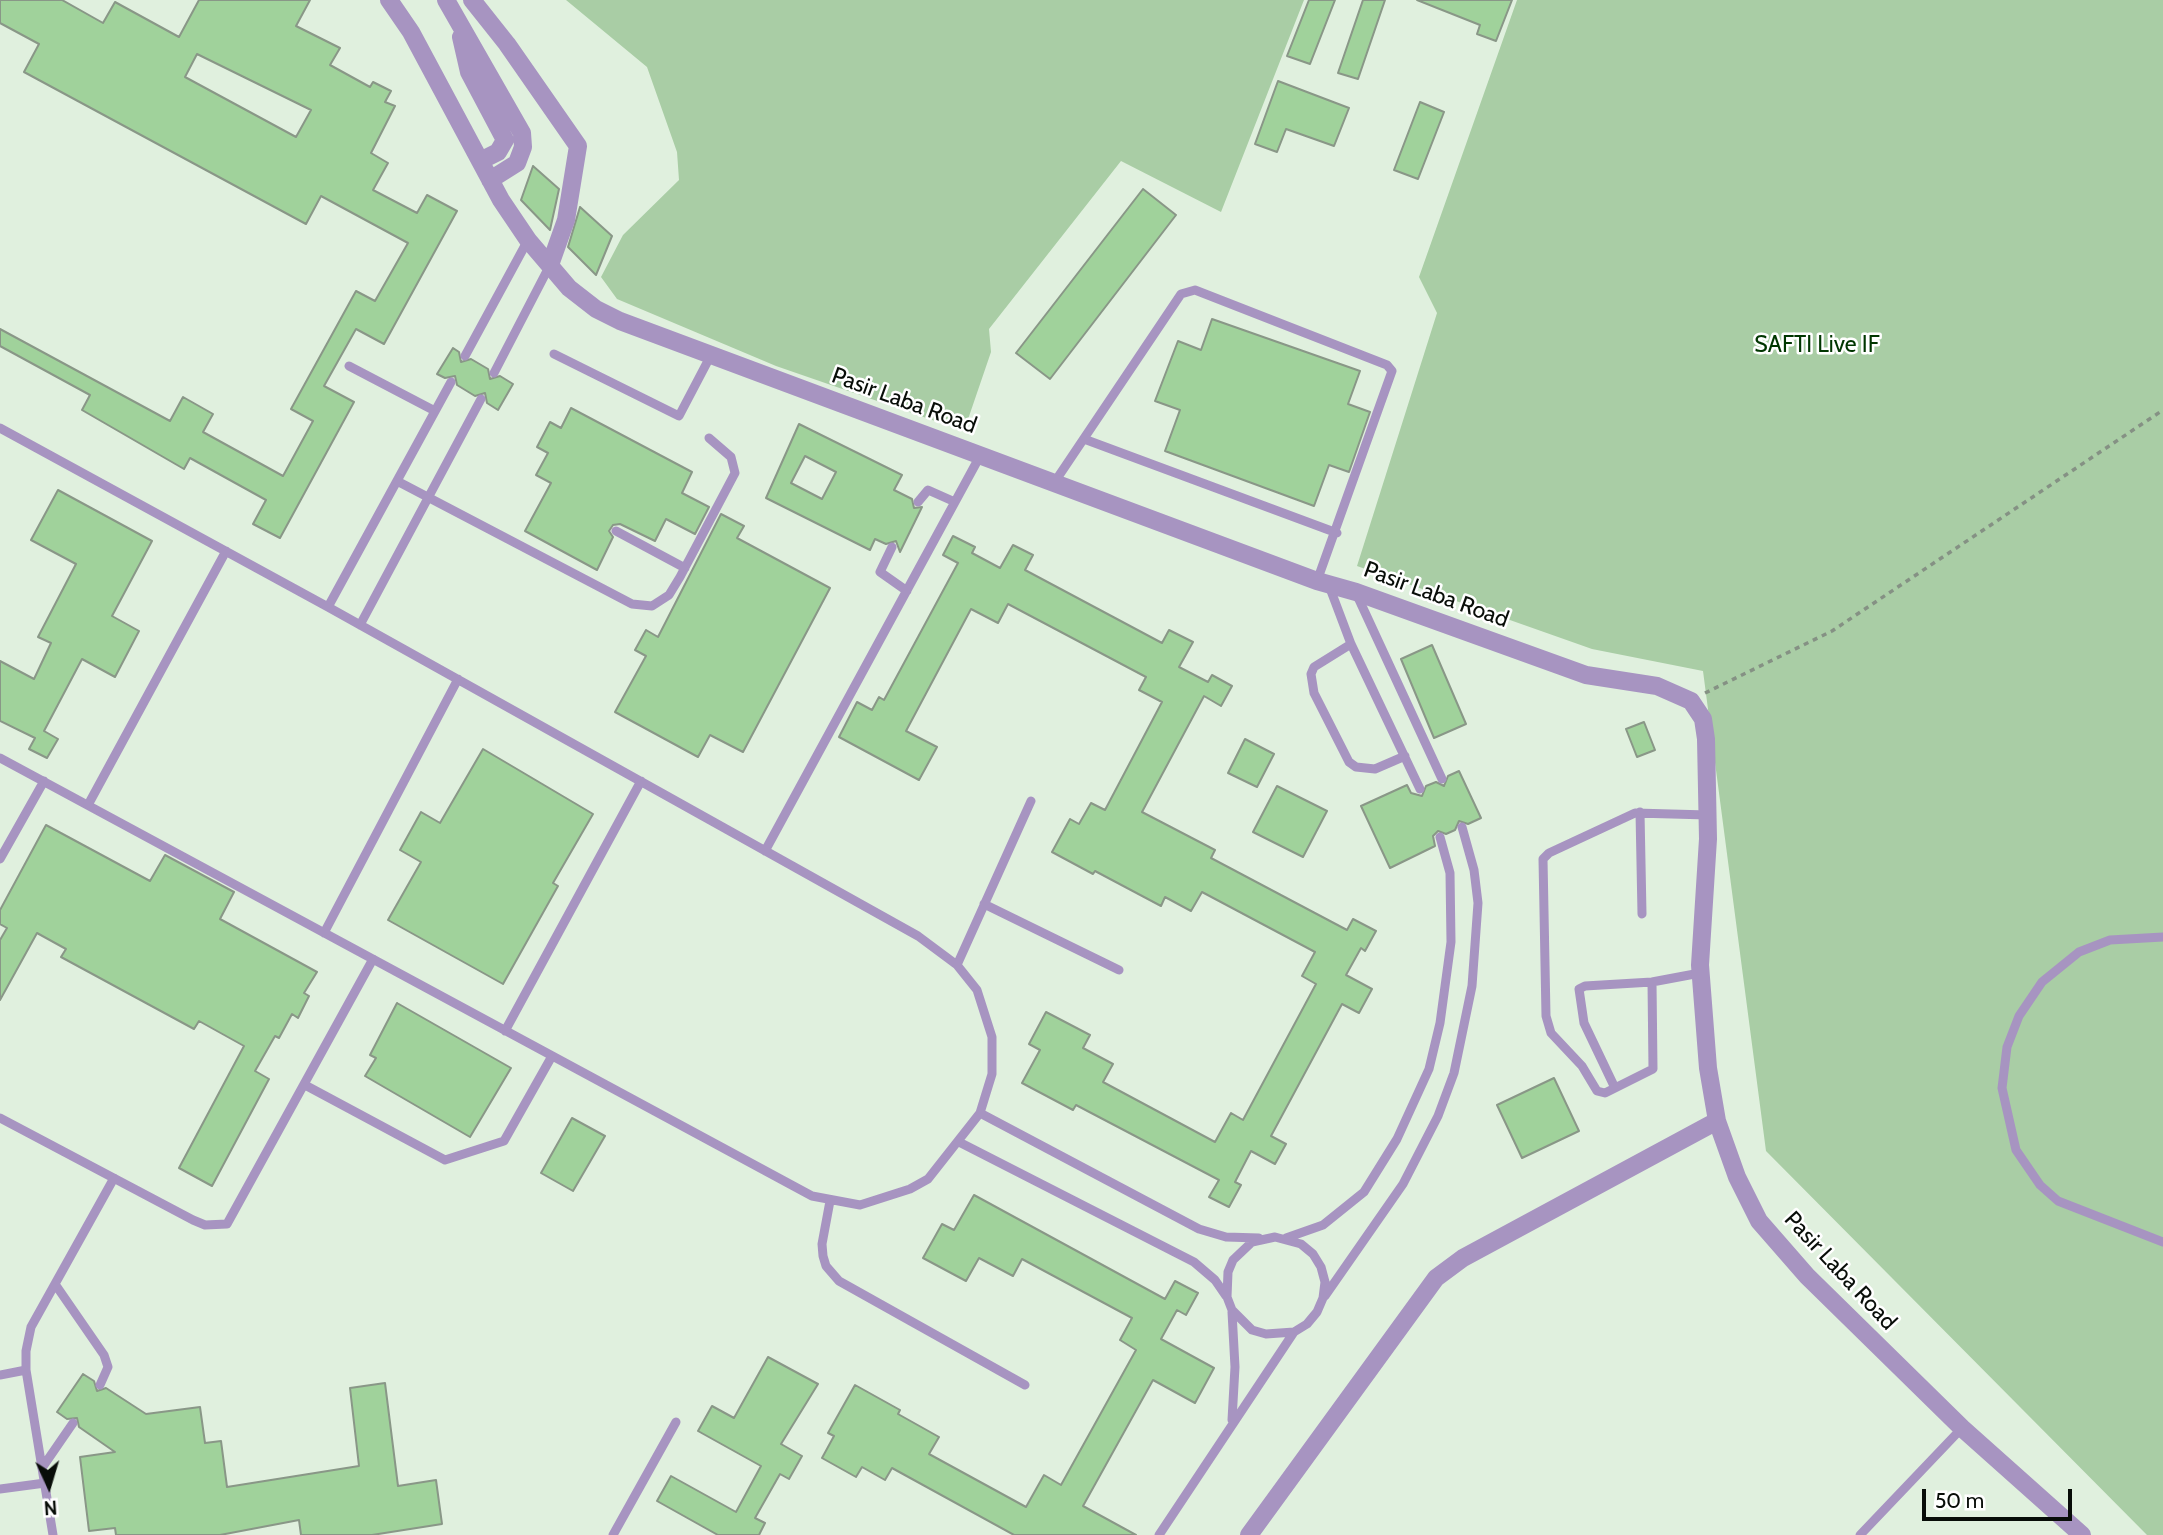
<!DOCTYPE html>
<html>
<head>
<meta charset="utf-8">
<style>
	body { margin:0 }
	#map { position:relative; width:2163px; height:1535px; overflow:hidden; background:#e0f0de; font-family:Cabin,sans-serif }
	canvas { display:block }
	.north { position:absolute; left:14px; top:1451px; width:70px; height:70px; -webkit-text-stroke:5px #fff; paint-order:stroke; rotate:176deg; font-size:19px; font-weight:700; line-height:28px; text-align:center; color:#080d08 }
	.north::after { content:''; display:block; margin:auto; width:24px; height:32px; background:#080d08; clip-path:polygon(50% 0,100% 100%,50% 72%,0 100%) }
	.scale { position:absolute; left:1922px; top:1489px; width:150px; height:32px; box-sizing:border-box; border:4px solid #080d08; border-top:0; padding-left:9px; font-size:21px; line-height:24px; white-space:nowrap; color:#080d08; -webkit-text-stroke:5px #fff; paint-order:stroke }
</style>
</head>
<body>
<div id="map">
<canvas width="2163" height="1535"></canvas>
<div class="north">N</div>
<div class="scale">50 m</div>
</div>
<script>
const ctx = document.querySelector('canvas').getContext('2d');
ctx.lineJoin = 'round';
function paint(path, color) {
  ctx.fillStyle = color;
  ctx.fill(path, 'evenodd');
}
function poly(rows) {
  const path = new Path2D();
  for (const r of rows) {
    path.moveTo(r[0], r[1]);
    for (let i = 2; i < r.length; i += 2) path.lineTo(r[i], r[i + 1]);
  }
  return path;
}
function trace(path, color, width, dash) {
  ctx.strokeStyle = color;
  ctx.lineWidth = width;
  ctx.lineCap = dash ? 'butt' : 'round';
  ctx.setLineDash(dash || []);
  ctx.stroke(path);
}
function drawText(font, color, halo, rows, align = 'center') {
  ctx.font = font + ' Cabin,sans-serif';
  ctx.lineWidth = 5;
  ctx.setLineDash([]);
  ctx.textBaseline = 'middle';
  ctx.strokeStyle = halo;
  ctx.fillStyle = color;
  for (const [text, x, y, turn = 0] of rows) {
    ctx.save();
    ctx.translate(x, y);
    ctx.rotate((+turn || 0) * Math.PI / 180);
    ctx.textAlign = isNaN(turn) ? turn : align;
    if (halo) ctx.strokeText(text, 0, 0);
    ctx.fillText(text, 0, 0);
    ctx.restore();
  }
}
const green = poly([
	[566,0,1304,0,1221,212,1121,161,989,329,991,352,964,431,776,366,617,299,601,277,623,235,679,180,677,152,647,67],
	[1517,0,2163,0,2163,1535,2147,1535,1766,1151,1703,671,1592,649,1357,566,1437,313,1419,277]
]);
const building = poly([
	[0,0,62,0,103,23,115,2,179,37,199,0,310,0,296,26,340,48,330,65,370,87,373,82,391,91,385,102,395,106,371,153,388,163,373,190,417,213,427,195,457,211,384,344,356,329,324,386,354,402,280,538,253,524,266,500,190,458,184,469,82,410,90,395,0,346,0,329,170,421,183,397,213,414,203,432,283,476,313,421,291,409,356,291,375,301,408,243,321,196,306,224,24,72,39,44,0,23,0,0],
	[197,54,311,110,296,137,185,77,197,54],
	[1309,0,1335,0,1310,64,1287,56,1309,0],
	[1363,0,1385,0,1358,79,1338,73,1363,0],
	[1417,0,1512,0,1496,41,1477,34,1480,25,1417,0],
	[1278,81,1349,108,1334,146,1286,129,1277,152,1255,144,1278,81],
	[1420,102,1444,112,1418,179,1394,170,1420,102],
	[533,166,559,189,550,230,521,200,533,166],
	[1143,189,1176,215,1050,379,1016,353,1143,189],
	[580,207,612,236,596,275,568,247,580,207],
	[1212,319,1360,371,1348,404,1370,412,1349,472,1329,465,1314,506,1165,451,1180,410,1155,401,1178,341,1201,350,1212,319],
	[453,348,459,352,461,362,471,359,488,369,490,379,500,376,513,384,498,410,487,403,485,393,475,396,457,385,455,376,445,378,437,374,453,348],
	[571,408,692,472,682,493,709,507,695,534,666,519,655,541,620,524,613,525,609,531,613,537,597,570,525,531,551,483,536,475,548,453,537,447,550,422,561,428,571,408],
	[799,424,902,475,894,490,912,499,914,508,922,507,900,552,896,541,886,544,875,539,870,550,766,498,799,424],
	[805,456,836,472,822,499,791,483,805,456],
	[58,490,152,541,112,616,139,631,115,677,82,659,44,731,58,739,47,758,29,749,35,738,0,721,0,661,34,679,51,643,38,637,76,564,31,540,58,490],
	[721,514,744,526,737,538,830,588,743,752,710,735,698,757,615,712,646,656,635,650,646,630,658,637,721,514],
	[953,536,975,547,972,553,1000,568,1013,545,1033,555,1025,570,1162,643,1169,630,1193,642,1179,667,1208,682,1212,675,1232,686,1221,706,1204,696,1142,812,1215,850,1211,858,1347,930,1353,919,1376,931,1365,951,1361,948,1346,975,1372,989,1359,1013,1342,1004,1271,1136,1286,1144,1275,1164,1251,1151,1235,1182,1241,1185,1229,1207,1209,1197,1219,1180,1076,1105,1073,1110,1022,1083,1040,1050,1029,1044,1046,1012,1090,1035,1083,1048,1113,1064,1103,1082,1215,1142,1231,1113,1243,1120,1316,984,1302,976,1315,952,1202,892,1191,911,1165,897,1161,906,1095,871,1093,874,1052,852,1070,819,1079,824,1091,803,1105,810,1162,702,1139,690,1146,677,1008,604,998,623,971,609,906,731,937,747,919,780,839,737,857,702,872,710,879,697,884,700,958,563,943,555,953,536],
	[1432,645,1466,724,1434,738,1401,659,1432,645],
	[1644,722,1655,750,1637,757,1626,729,1644,722],
	[1245,739,1274,754,1257,787,1228,773,1245,739],
	[483,749,593,814,553,883,558,886,503,984,388,920,421,862,400,850,421,812,440,823,483,749],
	[1459,771,1481,818,1468,824,1459,821,1455,830,1446,834,1438,831,1433,836,1435,846,1390,868,1361,806,1407,785,1411,793,1422,796,1426,786,1436,782,1444,786,1448,776,1459,771],
	[1277,786,1327,811,1303,857,1253,832,1277,786],
	[46,825,150,881,165,855,234,892,220,919,317,972,304,993,309,996,298,1018,292,1014,279,1038,275,1036,255,1071,269,1079,212,1186,179,1168,244,1046,199,1021,194,1029,61,957,66,949,37,933,0,1000,0,940,7,928,0,924,0,910,46,825],
	[397,1003,511,1068,470,1137,365,1076,376,1058,370,1055,397,1003],
	[1554,1078,1579,1131,1522,1158,1497,1105,1554,1078],
	[572,1118,605,1136,573,1191,541,1173,572,1118],
	[974,1195,1165,1299,1175,1281,1198,1293,1186,1315,1177,1310,1161,1339,1214,1368,1195,1403,1153,1380,1083,1506,1136,1535,1014,1535,892,1468,885,1480,862,1467,856,1477,822,1458,834,1436,828,1433,855,1385,900,1410,898,1414,939,1437,929,1454,1026,1507,1044,1475,1061,1485,1136,1350,1120,1340,1132,1318,1022,1259,1013,1276,979,1258,966,1281,923,1258,942,1224,954,1230,974,1195],
	[768,1357,818,1384,781,1444,802,1456,789,1479,780,1474,755,1518,765,1523,759,1535,718,1535,657,1501,671,1476,736,1512,761,1466,698,1431,712,1406,734,1418,768,1357],
	[83,1374,94,1381,97,1391,106,1388,146,1414,200,1407,205,1443,221,1441,227,1487,359,1466,350,1388,385,1383,398,1486,436,1480,442,1524,372,1535,301,1535,299,1520,220,1535,116,1535,115,1528,89,1531,80,1457,115,1452,79,1427,77,1418,67,1419,57,1412,83,1374]
]);
const path = poly([
	[1705,693,1832,631,2163,410]
]);
const lane = poly([
	[554,354,679,416,711,355],
	[465,356,528,240],
	[349,366,435,411],
	[494,373,550,265],
	[0,428,328,607,918,936,957,965,977,990,992,1037,992,1074,980,1113,928,1179,910,1189,860,1205,812,1196,0,758],
	[1084,439,1337,533],
	[397,481,632,604,652,606,669,595,680,577,735,473,731,457,709,438],
	[1054,483,1181,294,1195,290,1387,365,1392,371,1317,581],
	[918,502,928,490,955,502],
	[616,531,685,568],
	[892,547,880,572,907,591],
	[1328,583,1351,644,1420,789],
	[1356,593,1442,779],
	[328,607,451,382],
	[360,625,481,399],
	[1351,644,1314,667,1311,674,1314,693,1349,762,1356,767,1375,769,1405,756],
	[88,805,226,551],
	[1640,812,1642,914],
	[765,851,980,456],
	[0,859,44,781],
	[984,904,1119,970],
	[324,933,458,679],
	[2163,937,2110,940,2079,952,2042,982,2019,1016,2007,1047,2002,1088,2016,1150,2040,1185,2058,1201,2163,1242],
	[957,965,1031,801],
	[1652,982,1653,1069,1605,1093,1597,1091,1582,1066,1551,1033,1546,1016,1543,859,1549,853,1635,813,1708,815],
	[505,1031,641,781],
	[305,1085,445,1160,504,1141,552,1056],
	[1615,1088,1584,1023,1579,989,1585,986,1652,982,1700,973],
	[980,1113,1199,1229,1226,1237,1259,1238],
	[0,1118,193,1220,205,1225,227,1224,373,959],
	[959,1142,1194,1262,1215,1280,1226,1296],
	[830,1201,822,1244,823,1256,826,1266,839,1281,1025,1385],
	[1286,1238,1323,1225,1364,1192,1397,1139,1429,1069,1440,1023,1451,942,1450,873,1440,837],
	[55,1284,104,1355,108,1367,100,1385],
	[1325,1296,1403,1184,1438,1116,1454,1073,1472,986,1478,903,1474,870,1462,827],
	[1232,1312,1235,1367,1232,1420],
	[0,1375,26,1370],
	[42,1468,73,1423],
	[0,1489,45,1483],
	[53,1535,26,1370,26,1351,31,1327,114,1178],
	[613,1535,676,1422],
	[1159,1535,1294,1332,1307,1324,1317,1312,1323,1298,1325,1282,1321,1267,1313,1254,1301,1244,1275,1237,1252,1242,1233,1260,1228,1272,1227,1297,1232,1310,1252,1330,1266,1334,1294,1332],
	[1860,1535,1962,1428]
]);
const street = poly([
	[389,0,411,32,501,200,528,240,569,288,596,309,620,321,1317,581,1356,592,1586,675,1657,686,1691,701,1703,719,1706,739,1708,839,1700,965,1708,1068,1717,1121,1737,1177,1759,1221,1807,1276,1962,1428,2082,1535],
	[446,0,522,133,523,147,517,163,490,180],
	[472,0,507,44,578,146,566,220,550,265],
	[461,37,469,72,505,140,498,152,480,161],
	[1249,1535,1436,1278,1463,1258,1717,1121]
]);
const parkNames = [
	["SAFTI Live IF",1817,345]
];
const streetNames = [
	["Pasir Laba Road",904,401,20],
	["Pasir Laba Road",1436,595,20],
	["Pasir Laba Road",1840,1271,47]
];
paint(green, '#a9cda5');
paint(building, '#a0d29b');
trace(building, '#899787', 2);
trace(path, '#859184', 3.5, [5, 5]);
trace(lane, '#a794c1', 9);
trace(street, '#a794c1', 18);
drawText('23px', '#003600', '#fff', parkNames);
drawText('23px', '#080d08', '#fff', streetNames);
</script>
</body>
</html>
